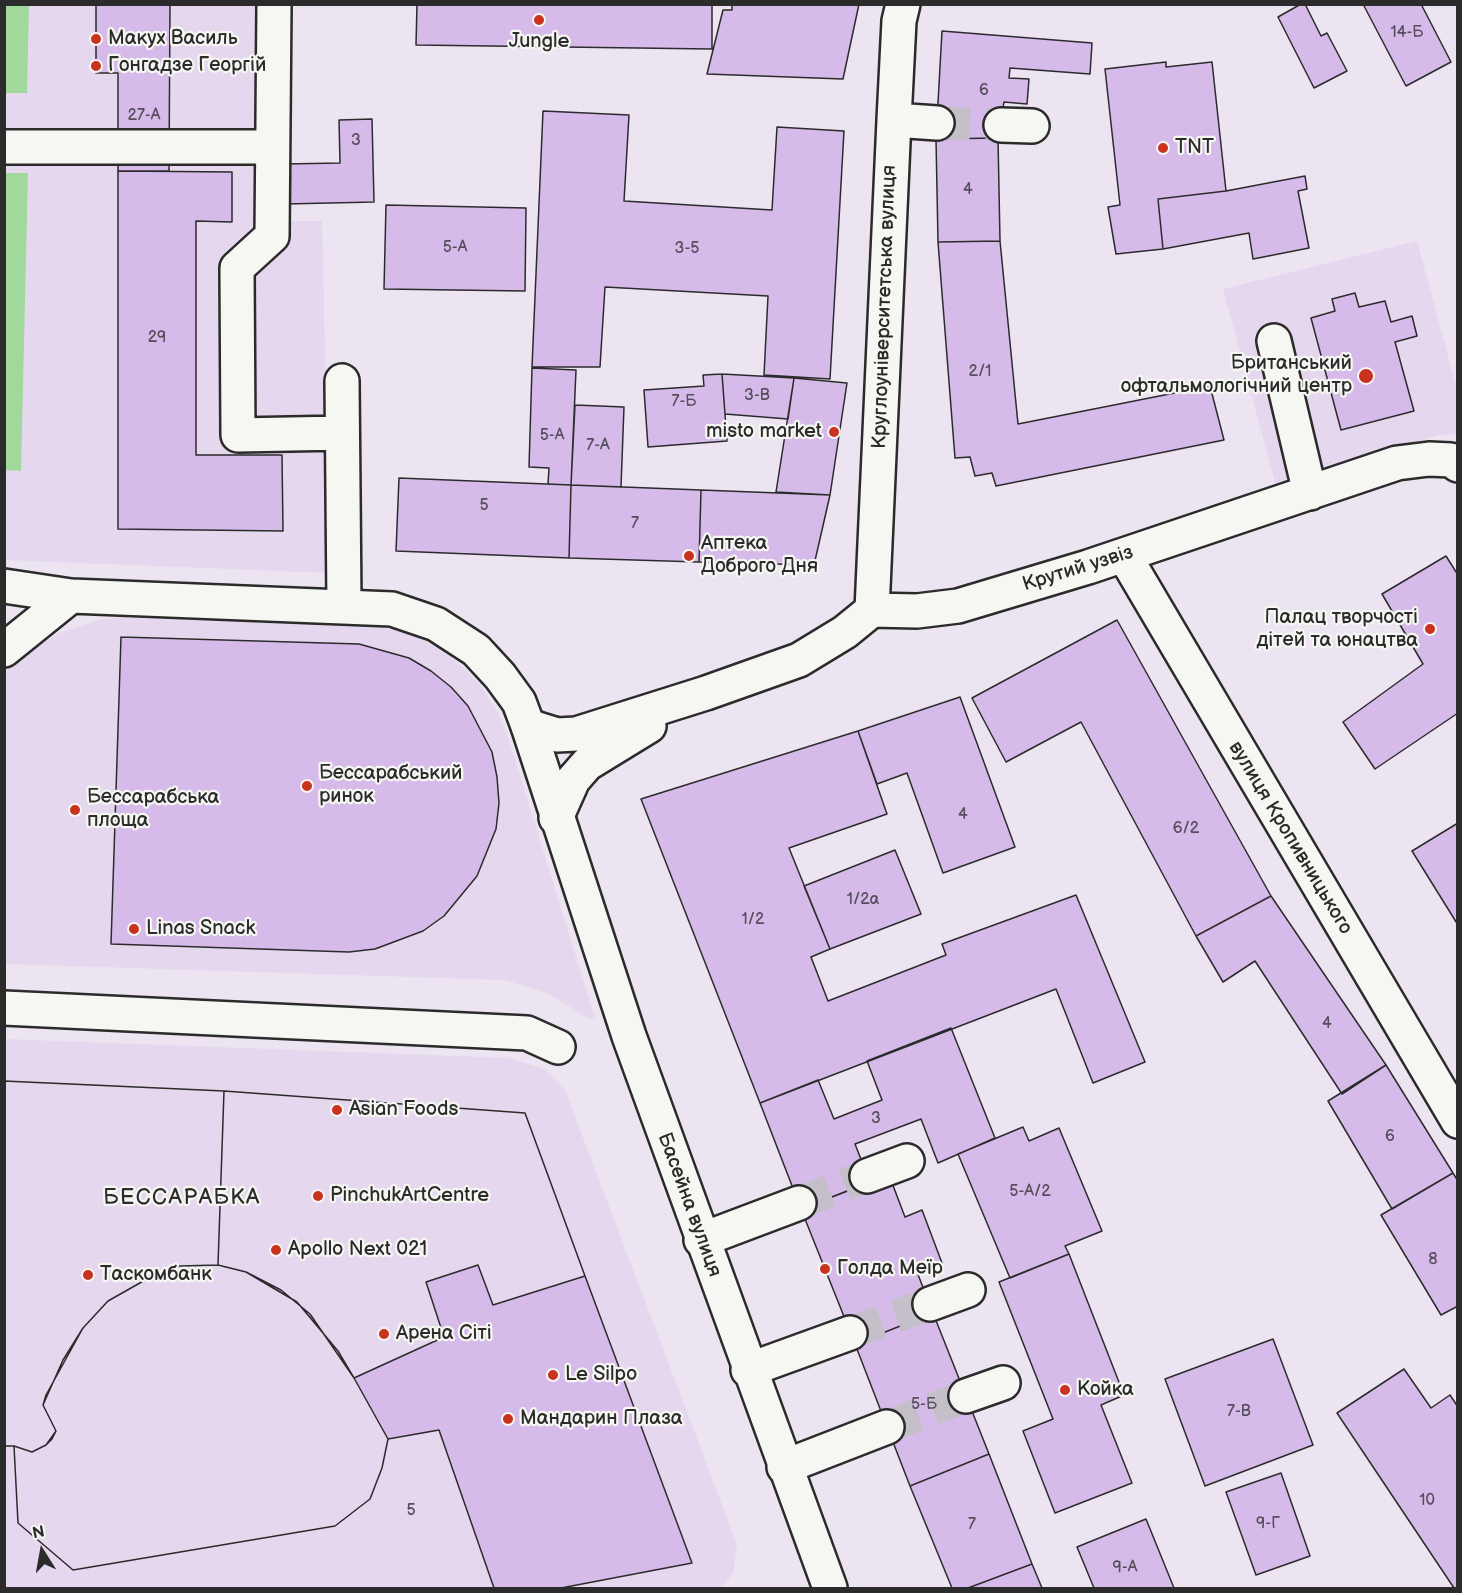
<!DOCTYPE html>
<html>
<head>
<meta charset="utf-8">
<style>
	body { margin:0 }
	#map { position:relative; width:1462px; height:1593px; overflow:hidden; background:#ece4f0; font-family:"Balsamiq Sans",sans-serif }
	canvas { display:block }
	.frame { position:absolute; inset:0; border:6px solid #2b2b2b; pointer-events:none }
	.north { position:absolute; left:12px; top:1521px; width:60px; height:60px; -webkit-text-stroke:4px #f6f6f2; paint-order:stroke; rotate:349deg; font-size:16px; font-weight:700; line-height:24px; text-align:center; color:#2b2b2b }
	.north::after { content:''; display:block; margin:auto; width:21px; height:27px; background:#2b2b2b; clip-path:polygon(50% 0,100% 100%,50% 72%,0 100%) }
</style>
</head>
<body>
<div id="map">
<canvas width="1462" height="1593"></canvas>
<div class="frame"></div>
<div class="north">N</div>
</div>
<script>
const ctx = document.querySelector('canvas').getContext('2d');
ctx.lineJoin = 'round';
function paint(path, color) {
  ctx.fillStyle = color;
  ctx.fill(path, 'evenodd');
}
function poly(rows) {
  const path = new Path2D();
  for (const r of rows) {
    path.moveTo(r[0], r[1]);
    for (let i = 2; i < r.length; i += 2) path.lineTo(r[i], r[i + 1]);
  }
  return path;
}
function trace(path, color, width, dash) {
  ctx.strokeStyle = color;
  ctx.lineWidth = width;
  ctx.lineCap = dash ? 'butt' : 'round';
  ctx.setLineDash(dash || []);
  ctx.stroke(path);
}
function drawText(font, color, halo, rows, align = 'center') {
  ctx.font = font + ' "Balsamiq Sans",sans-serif';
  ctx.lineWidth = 4.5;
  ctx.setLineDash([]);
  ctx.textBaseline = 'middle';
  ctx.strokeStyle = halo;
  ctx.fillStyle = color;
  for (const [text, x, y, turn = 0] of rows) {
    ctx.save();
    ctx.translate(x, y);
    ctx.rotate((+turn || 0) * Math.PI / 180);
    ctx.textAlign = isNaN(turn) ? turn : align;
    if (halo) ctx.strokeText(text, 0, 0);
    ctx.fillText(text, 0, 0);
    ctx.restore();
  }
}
const built = poly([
	[5,5,279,5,279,221,322,221,330,573,5,560],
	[1417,241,1457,389,1457,434,1439,435,1276,486,1223,289],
	[119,617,354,622,383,626,411,634,438,648,462,666,482,687,498,713,509,740,595,1018,589,1019,549,994,505,980,5,964,4,673,24,655,59,633,98,620],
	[5,1039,509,1058,544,1069,565,1090,695,1433,737,1545,733,1573,722,1587,710,1588,5,1588]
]);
const green = poly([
	[5,4,29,5,27,93,5,93],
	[5,173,28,173,21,471,5,470]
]);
const building = poly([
	[96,4,170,4,169,171,118,171,118,73,96,73,96,4],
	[417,4,712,4,712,49,416,45,417,4],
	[732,4,859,4,843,79,707,74,723,10,732,10,732,4],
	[1301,4,1305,4,1321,36,1327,33,1347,71,1314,88,1278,17,1301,4],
	[1363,4,1421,4,1451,62,1406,86,1363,4],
	[942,31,1092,43,1090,74,1010,68,1009,78,1029,79,1027,104,1004,102,998,138,936,139,942,31],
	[1166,62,1166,67,1212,62,1226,191,1158,199,1163,249,1116,254,1108,207,1120,205,1105,69,1166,62],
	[543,111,629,115,624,201,772,210,777,127,844,131,830,379,764,375,768,296,605,287,600,367,532,367,543,111],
	[372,119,374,202,285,204,284,164,340,163,339,120,372,119],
	[998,138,1000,241,938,242,936,139,998,138],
	[118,171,232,172,232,222,196,221,196,455,282,455,283,531,118,529,118,171],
	[1305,176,1307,189,1298,191,1309,248,1253,259,1249,233,1163,249,1158,199,1226,191,1305,176],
	[386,205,526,208,525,291,384,289,386,205],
	[1000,241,1018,424,1210,386,1224,440,996,486,992,473,975,476,970,457,955,458,938,242,1000,241],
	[1355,293,1359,307,1385,301,1391,322,1412,316,1417,336,1395,342,1414,411,1341,430,1311,318,1335,311,1332,299,1355,293],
	[532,368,576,370,571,485,548,484,549,468,529,467,532,368],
	[722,374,794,378,788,419,725,414,722,374],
	[722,374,727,441,648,447,644,390,704,386,703,375,722,374],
	[794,378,847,383,830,495,776,492,794,378],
	[575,405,624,407,621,487,571,485,575,405],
	[399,478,571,485,569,558,396,551,399,478],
	[571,485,701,490,699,562,569,558,571,485],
	[701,490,830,495,814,565,699,562,701,490],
	[1446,556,1458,575,1458,713,1375,769,1343,722,1423,664,1382,594,1446,556],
	[1117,620,1271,896,1196,936,1081,722,1006,762,972,698,1117,620],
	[121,637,359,644,409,658,431,671,451,687,468,706,492,752,497,777,499,803,496,829,477,876,444,916,423,931,375,949,349,952,111,944,121,637],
	[960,697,1015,847,943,873,907,773,877,784,858,731,960,697],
	[858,731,887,814,789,848,830,949,811,957,828,1001,946,955,942,944,1076,895,1145,1062,1093,1083,1056,989,760,1103,641,799,858,731],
	[1458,823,1458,925,1412,851,1458,823],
	[895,850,921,914,830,949,804,886,895,850],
	[1271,896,1386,1065,1342,1094,1255,961,1223,982,1196,936,1271,896],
	[951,1028,995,1138,938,1163,921,1119,855,1144,870,1182,801,1209,760,1103,818,1080,834,1119,882,1100,867,1061,951,1028],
	[1386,1065,1453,1173,1392,1209,1328,1101,1386,1065],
	[4,1081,224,1091,218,1265,180,1266,154,1275,108,1301,83,1328,63,1360,43,1405,56,1431,46,1445,32,1452,14,1446,4,1446,4,1081],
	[4,1081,224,1091,525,1113,585,1276,493,1305,478,1265,426,1282,444,1337,354,1378,310,1314,281,1290,246,1272,218,1265,180,1266,154,1275,108,1301,83,1328,46,1395,43,1405,56,1431,52,1439,46,1445,32,1452,14,1446,18,1523,73,1570,335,1526,370,1499,382,1468,388,1439,439,1430,494,1588,4,1588,4,1081],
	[224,1091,525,1113,585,1276,493,1305,478,1265,426,1282,444,1337,354,1378,338,1351,297,1302,246,1272,218,1265,224,1091],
	[1023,1127,1029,1141,1059,1128,1102,1231,1065,1246,1069,1254,1010,1278,958,1154,1023,1127],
	[1453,1173,1458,1181,1458,1306,1441,1315,1381,1215,1453,1173],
	[889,1175,905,1217,922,1210,942,1263,917,1272,933,1313,855,1344,801,1209,889,1175],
	[1069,1254,1124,1395,1101,1405,1132,1483,1055,1513,1023,1431,1053,1419,999,1282,1069,1254],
	[478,1265,493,1305,585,1276,692,1563,561,1588,494,1588,439,1430,388,1439,354,1378,444,1337,426,1282,478,1265],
	[933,1313,989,1454,910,1486,855,1344,933,1313],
	[1273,1339,1313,1445,1205,1486,1165,1379,1273,1339],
	[1404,1369,1431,1408,1450,1395,1458,1407,1458,1588,1454,1588,1337,1413,1404,1369],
	[439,1430,494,1588,4,1588,4,1446,14,1446,18,1523,73,1570,335,1526,370,1499,382,1468,388,1439,439,1430],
	[989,1454,1032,1564,968,1588,952,1588,910,1486,989,1454],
	[1281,1473,1310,1556,1256,1575,1226,1492,1281,1473],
	[1146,1519,1174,1588,1094,1588,1077,1547,1146,1519],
	[1032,1564,1042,1588,968,1588,1032,1564]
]);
const minorTunnel = poly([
	[937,123,1001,125],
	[799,1203,867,1176],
	[850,1333,930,1304],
	[887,1427,966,1396]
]);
const minor = poly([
	[274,4,272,236,237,268,238,435,342,433],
	[894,120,937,123],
	[1001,125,1032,126],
	[4,147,272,147],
	[1274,341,1310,493],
	[342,381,344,605],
	[1124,555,1458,1121],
	[872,610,894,120,899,21,903,4],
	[528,726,557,735,576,734,706,693,799,660,845,632,872,610,917,611,958,606,1088,567,1397,463,1429,459,1451,460,1458,465],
	[556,818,573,780,587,764,649,726],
	[4,1008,527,1033,558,1047],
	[867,1176,907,1161],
	[701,1240,799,1203],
	[930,1304,968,1290],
	[748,1370,850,1333],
	[966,1396,1003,1383],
	[784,1467,887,1427]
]);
const major = poly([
	[4,586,71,596,392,609,436,624,476,650,500,676,519,702,528,726,629,1036,830,1588],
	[4,650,71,596]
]);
const markers = [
	[539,20,6,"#c8321e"],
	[96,39,6,"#c8321e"],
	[96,66,6,"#c8321e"],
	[1163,148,6,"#c8321e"],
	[1366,376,8,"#c8321e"],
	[834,432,6,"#c8321e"],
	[689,556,6,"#c8321e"],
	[1430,629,6,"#c8321e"],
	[307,786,6,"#c8321e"],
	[75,810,6,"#c8321e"],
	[134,929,6,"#c8321e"],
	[337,1110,6,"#c8321e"],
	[318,1196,6,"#c8321e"],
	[276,1250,6,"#c8321e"],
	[825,1269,6,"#c8321e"],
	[88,1275,6,"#c8321e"],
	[384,1334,6,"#c8321e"],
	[553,1375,6,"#c8321e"],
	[1065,1390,6,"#c8321e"],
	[508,1419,6,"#c8321e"]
];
const numberNames = [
	["14-Б",1407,33],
	["6",984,91],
	["27-А",144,116],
	["3",356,141],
	["4",968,190],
	["5-А",455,248],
	["3-5",687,249],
	["29",157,338],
	["2/1",980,372],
	["3-В",757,396],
	["7-Б",684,402],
	["5-А",552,436],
	["7-А",598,446],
	["5",484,506],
	["7",635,524],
	["4",963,815],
	["6/2",1186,829],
	["1/2а",863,900],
	["1/2",753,920],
	["4",1327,1024],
	["3",876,1119],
	["6",1390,1137],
	["5-А/2",1030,1192],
	["8",1433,1260],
	["5-Б",924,1405],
	["7-В",1239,1412],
	["10",1427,1501],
	["5",411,1511],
	["9-Г",1268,1524],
	["7",972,1525],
	["9-А",1125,1568]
];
const poiNames = [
	["Макух Василь",108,39],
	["Jungle",539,42,"center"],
	["Гонгадзе Георгій",108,66],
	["TNT",1175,148],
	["Британський",1352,364,"right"],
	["офтальмологічний центр",1352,387,"right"],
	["misto market",822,432,"right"],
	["Аптека",701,544],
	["Доброго Дня",701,567],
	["Палац творчості",1418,618,"right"],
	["дітей та юнацтва",1418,641,"right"],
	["Бессарабський",319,774],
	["ринок",319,797],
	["Бессарабська",87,798],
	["площа",87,821],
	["Linas Snack",146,929],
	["Asian Foods",349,1110],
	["PinchukArtCentre",330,1196],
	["Apollo Next 021",288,1250],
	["Голда Меїр",837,1269],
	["Таскомбанк",100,1275],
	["Арена Сіті",396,1334],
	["Le Silpo",565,1375],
	["Койка",1077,1390],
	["Мандарин Плаза",520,1419]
];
const streetNames = [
	["Круглоуніверситетська вулиця",885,307,-88],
	["Крутий узвіз",1078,569,-17],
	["вулиця Кропивницького",1290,838,59],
	["Басейна вулиця",689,1205,70]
];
const quarterNames = [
	["БЕССАРАБКА",182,1198]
];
paint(built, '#e5d8ee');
paint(green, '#a1d99d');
paint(building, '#d6bbea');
trace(building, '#2b2b2b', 1.5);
trace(minorTunnel, '#c5bfc9', 33, [33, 16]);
trace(minor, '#2b2b2b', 38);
trace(major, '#2b2b2b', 38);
trace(minor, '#f6f6f2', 33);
trace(major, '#f6f6f2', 33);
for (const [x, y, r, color] of markers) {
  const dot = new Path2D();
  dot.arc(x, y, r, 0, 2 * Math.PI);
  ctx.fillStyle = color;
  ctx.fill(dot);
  trace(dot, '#f6f6f2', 2);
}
drawText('16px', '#564f5b', null, numberNames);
drawText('20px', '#2b2b2b', '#f6f6f2', poiNames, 'left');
drawText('20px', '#2b2b2b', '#f6f6f2', streetNames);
ctx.letterSpacing = '1.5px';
drawText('22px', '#2b2b2b', '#f6f6f2', quarterNames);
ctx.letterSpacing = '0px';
</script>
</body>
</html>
